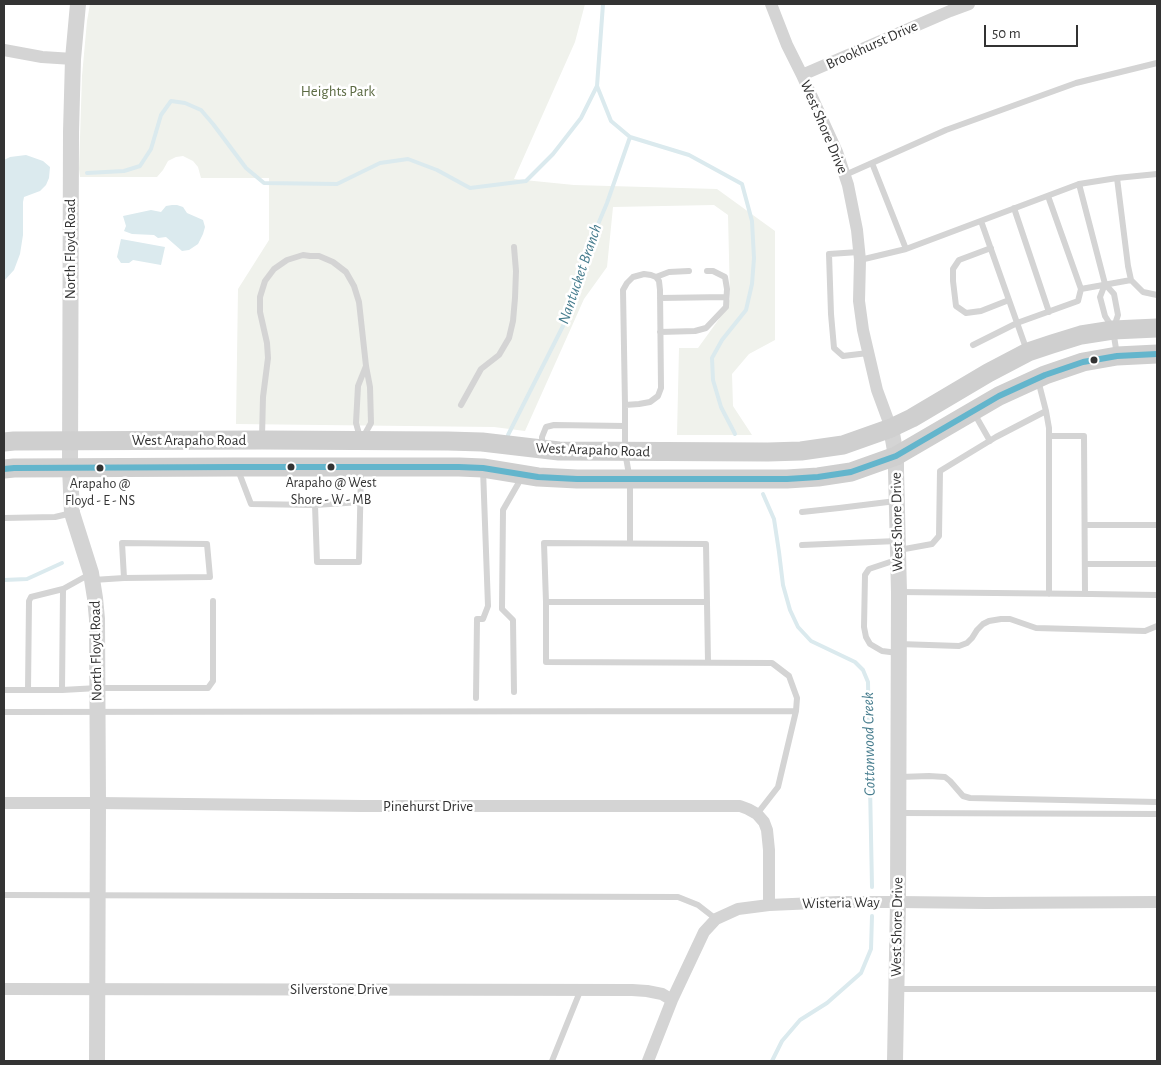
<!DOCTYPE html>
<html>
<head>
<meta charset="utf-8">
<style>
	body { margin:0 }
	#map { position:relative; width:1161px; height:1065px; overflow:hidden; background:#fff; font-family:"Alegreya Sans",sans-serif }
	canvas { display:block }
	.frame { position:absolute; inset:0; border:5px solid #333; pointer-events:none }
	.scale { position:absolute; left:984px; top:25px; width:94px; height:22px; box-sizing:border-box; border:2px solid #333; border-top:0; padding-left:6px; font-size:15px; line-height:18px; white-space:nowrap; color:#333; -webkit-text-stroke:4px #fff; paint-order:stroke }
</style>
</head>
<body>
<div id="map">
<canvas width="1161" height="1065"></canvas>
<div class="frame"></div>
<div class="scale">50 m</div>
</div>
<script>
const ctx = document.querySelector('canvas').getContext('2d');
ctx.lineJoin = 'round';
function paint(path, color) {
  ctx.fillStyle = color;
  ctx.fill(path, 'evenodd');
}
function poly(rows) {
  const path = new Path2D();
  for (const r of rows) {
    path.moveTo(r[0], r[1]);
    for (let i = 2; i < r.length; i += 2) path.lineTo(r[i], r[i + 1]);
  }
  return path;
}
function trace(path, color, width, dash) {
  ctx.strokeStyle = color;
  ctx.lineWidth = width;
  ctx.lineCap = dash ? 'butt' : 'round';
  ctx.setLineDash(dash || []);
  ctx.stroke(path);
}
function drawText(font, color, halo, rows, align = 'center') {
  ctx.font = font + ' "Alegreya Sans",sans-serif';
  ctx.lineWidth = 5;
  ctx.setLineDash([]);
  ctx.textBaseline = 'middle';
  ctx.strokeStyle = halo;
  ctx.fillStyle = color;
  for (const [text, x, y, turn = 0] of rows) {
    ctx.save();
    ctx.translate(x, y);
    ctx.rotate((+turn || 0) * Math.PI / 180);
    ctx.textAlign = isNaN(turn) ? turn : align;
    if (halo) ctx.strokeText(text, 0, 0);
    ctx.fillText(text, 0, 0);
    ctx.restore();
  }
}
const green = poly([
	[90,4,585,4,575,42,514,179,574,185,717,189,775,231,775,340,749,354,732,374,733,406,752,435,677,435,679,348,698,348,719,319,730,299,728,215,714,205,613,207,607,267,584,299,525,431,494,427,236,424,238,289,269,240,269,178,201,178,198,167,193,161,183,156,176,157,168,161,163,170,157,177,80,177,79,169,82,76,87,21]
]);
const water = poly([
	[26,155,43,161,50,167,49,178,46,185,40,191,24,197,23,202,23,235,20,254,14,270,4,281,4,160,10,157],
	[172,205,177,205,183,207,187,213,203,220,205,227,203,234,198,244,189,250,182,251,166,237,158,238,154,235,132,234,124,231,126,226,123,216,151,210,161,212,166,206],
	[121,239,165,247,161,265,133,260,129,263,121,263,117,257]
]);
const stream = poly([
	[603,4,597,86,611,121,630,137,689,155,742,184,752,221,754,258,752,284,746,310,722,340,712,358,713,380,721,407,735,434],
	[87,173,124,171,140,166,151,149,161,115,171,101,185,103,201,110,213,124,246,168,264,183,337,184,380,163,408,159,437,170,470,188,526,181,553,154,581,118,597,86],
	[508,435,568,316,583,260,607,203,630,137],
	[763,494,774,519,779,552,783,585,790,610,798,627,811,641,855,662,863,670,868,682,872,887],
	[4,580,27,579,62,563],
	[772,1061,782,1041,800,1020,827,1003,861,973,871,949,872,916]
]);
const service = poly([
	[872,163,906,249],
	[845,175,946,130,1076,83,1157,63],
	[1117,178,1128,266,1131,280,1143,292,1157,295],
	[1079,184,1105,284,1114,294,1118,315,1113,330,1117,355],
	[1014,208,1049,312],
	[981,221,1027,351],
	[991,248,959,260,953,269,953,281,956,306,966,313,981,311,1009,300],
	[859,252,829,254,831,314,834,348,843,356,868,353],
	[860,260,906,249,1079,184,1117,178,1157,174],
	[656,277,669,272,689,271],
	[1105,284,1100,297,1105,316,1112,327],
	[1081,289,1131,280],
	[660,298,726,297],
	[660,332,695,331,706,328,726,307,727,289,725,277,713,271,707,271],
	[973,345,1017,323,1078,301,1081,289,1048,196],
	[366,366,370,387,371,423,361,441,356,423,358,386,366,366],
	[461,405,481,369,499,355,509,338,513,321,515,298,516,271,514,247],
	[625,405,623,290,627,283,633,277,644,274,651,275,656,277,659,281,660,290,661,388,658,396,650,402,639,404,625,405,625,452,630,480,630,543],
	[1046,411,1049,428,1049,594],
	[974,413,990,441],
	[1049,436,1084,436,1085,594],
	[262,437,263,397,268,358,267,343,260,312,260,297,265,281,274,269,287,260,303,255,310,256,319,256,333,262,346,272,354,286,359,302,366,366],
	[542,448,542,437,546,427,554,425,625,426],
	[238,470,251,504,315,505,317,562,359,562,361,470],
	[315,505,361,502],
	[802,512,839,508,896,501],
	[4,518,55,517,72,513],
	[1085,525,1157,525],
	[802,545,897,541],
	[899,550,932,544,939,536,940,471,996,437,1046,411,1038,380],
	[1085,564,1157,564],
	[93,580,124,578,210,577,207,544,122,543,124,578],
	[899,592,1091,594,1157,595],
	[546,602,707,602],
	[899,644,959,646,967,643,972,638,977,630,983,624,989,621,1001,619,1010,619,1036,628,1145,631,1157,626],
	[898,653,882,651,870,644,866,637,864,627,865,575,869,569,890,562,898,562],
	[708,662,706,544,544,543,546,602,546,662,772,663,789,676,797,698,796,711],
	[4,690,62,690,63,589,90,574],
	[28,690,29,601,31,597,63,589],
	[62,690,98,688,208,688,213,681,213,601],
	[514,692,513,620,502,609,503,510,522,477],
	[476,698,477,619,483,619,488,606,483,469],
	[4,712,796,711,778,787,757,814],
	[900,777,929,776,945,777,950,781,963,796,970,798,1157,802],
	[900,813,1157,814],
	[4,895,678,897,698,905,716,919],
	[896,989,1157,989],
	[552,1061,581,989]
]);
const minor = poly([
	[771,4,787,45,802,75,837,152,848,185,857,230,860,260,859,301,863,330,877,390,891,428],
	[4,50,42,57,73,59],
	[802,75,950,11,969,4],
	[4,803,98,803,363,806,740,806,748,809,757,814,764,822,767,830,769,850,769,905],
	[4,989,632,990,647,991,662,994,672,1000],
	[648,1061,672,1000,704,932,716,919,738,909,769,905,839,902,898,902,986,903,1157,902]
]);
const tertiary = poly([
	[78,4,73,59,71,132,70,468,72,513,91,573,95,598,97,619,98,803,97,1061],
	[891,428,896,456,896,470,899,592,898,902,895,1061]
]);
const secondary = poly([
	[4,442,14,441,262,440,448,441,482,442,559,451,768,452,801,451,843,445,891,428,912,418,988,373,1028,352,1052,344,1081,335,1113,330,1157,328],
	[4,469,14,468,236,467,459,467,483,468,538,477,577,479,787,479,818,477,851,472,896,456,999,396,1045,375,1083,362,1117,356,1157,354]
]);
const bus1 = poly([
	[4,469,14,468,236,467,459,467,483,468,538,477,577,479,787,479,818,477,851,472,896,456,999,396,1045,375,1083,362,1117,356,1157,354]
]);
const markers = [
	[1094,360,4.5,"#333"],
	[291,467,4.5,"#333"],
	[331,467,4.5,"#333"],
	[100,468,4.5,"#333"]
];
const busNames = [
	["Arapaho @ West",331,483],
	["Shore - W - MB",331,500],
	["Arapaho @",100,484],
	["Floyd - E - NS",100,501]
];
const streetNames = [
	["Brookhurst Drive",872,45,-24],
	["West Shore Drive",824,127,67],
	["North Floyd Road",70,249,-90],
	["West Arapaho Road",189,440],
	["West Arapaho Road",593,450,2],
	["West Shore Drive",897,522,-91],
	["North Floyd Road",96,651,-91],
	["Pinehurst Drive",428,806],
	["Wisteria Way",841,903,-1],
	["West Shore Drive",897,927,-89],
	["Silverstone Drive",339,989]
];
const parkNames = [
	["Heights Park",338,91]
];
const waterNames = [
	["Nantucket Branch",580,274,-71],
	["Cottonwood Creek",869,744,-91]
];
paint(green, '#f0f2ec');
paint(water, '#dbeaee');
trace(stream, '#dbeaee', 4);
trace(service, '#d4d4d4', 6);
trace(minor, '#d4d4d4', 12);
trace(tertiary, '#d4d4d4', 16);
trace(secondary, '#cfcfcf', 19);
trace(bus1, '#63b5cc', 6);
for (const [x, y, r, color] of markers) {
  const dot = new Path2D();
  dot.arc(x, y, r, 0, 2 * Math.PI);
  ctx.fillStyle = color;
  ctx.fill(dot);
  trace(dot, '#fff', 2);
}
drawText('14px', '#333', '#fff', busNames);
drawText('15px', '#333', '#fff', streetNames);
drawText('15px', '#5c6b43', '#fff', parkNames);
drawText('italic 16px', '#477d8e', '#fff', waterNames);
</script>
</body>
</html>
